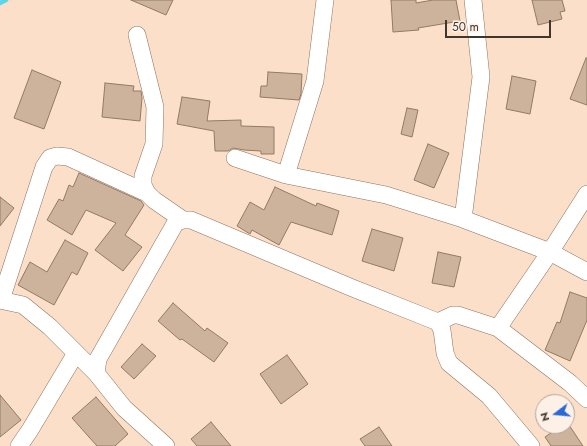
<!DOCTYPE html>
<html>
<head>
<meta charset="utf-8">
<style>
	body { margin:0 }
	#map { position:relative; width:587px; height:446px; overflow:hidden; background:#fcdfc9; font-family:Jost,sans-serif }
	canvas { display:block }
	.north { position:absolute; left:535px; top:394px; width:40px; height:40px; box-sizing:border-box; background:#fcf0e7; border:1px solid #b1a69d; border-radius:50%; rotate:254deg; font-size:11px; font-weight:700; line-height:16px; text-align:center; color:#41362d }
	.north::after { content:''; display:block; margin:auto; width:14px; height:18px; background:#2869d6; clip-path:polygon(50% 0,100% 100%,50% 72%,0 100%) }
	.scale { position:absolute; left:445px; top:20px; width:106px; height:18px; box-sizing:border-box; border:2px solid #41362d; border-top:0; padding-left:5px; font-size:12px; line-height:14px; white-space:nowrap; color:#41362d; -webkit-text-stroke:3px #fcf0e7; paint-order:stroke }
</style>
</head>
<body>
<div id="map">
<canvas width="587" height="446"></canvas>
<div class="north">N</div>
<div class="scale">50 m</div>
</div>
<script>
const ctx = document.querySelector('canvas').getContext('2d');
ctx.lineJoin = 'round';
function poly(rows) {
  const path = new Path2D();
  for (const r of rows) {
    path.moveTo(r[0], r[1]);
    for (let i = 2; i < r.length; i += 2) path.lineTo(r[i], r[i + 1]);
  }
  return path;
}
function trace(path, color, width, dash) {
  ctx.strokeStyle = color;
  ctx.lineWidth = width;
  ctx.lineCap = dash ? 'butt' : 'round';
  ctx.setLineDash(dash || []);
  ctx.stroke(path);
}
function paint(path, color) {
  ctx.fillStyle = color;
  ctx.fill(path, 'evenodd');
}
const stream = poly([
	[0,3,6,0]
]);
const building = poly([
	[131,0,173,0,166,15,131,0],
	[391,0,416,0,416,3,433,0,456,0,460,21,418,28,419,30,393,32,391,0],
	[532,0,562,0,565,11,560,12,562,19,538,25,532,0],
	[586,58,587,58,587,105,570,99,586,58],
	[32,70,61,82,44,129,14,118,32,70],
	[268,72,302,74,301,94,299,100,260,97,261,86,267,86,268,72],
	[512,76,536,81,530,114,506,109,512,76],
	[105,83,134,86,133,91,141,91,142,98,140,121,102,117,105,83],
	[182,97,210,101,207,121,241,120,241,126,274,127,274,154,261,154,261,151,244,150,233,148,228,151,215,151,214,131,177,124,182,97],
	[407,108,418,110,412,137,401,134,407,108],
	[428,144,449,153,434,188,414,180,428,144],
	[79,173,141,201,144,205,125,235,142,247,123,271,95,250,116,223,86,210,72,235,47,220,59,199,63,201,69,185,73,187,79,173],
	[275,187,316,206,317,203,339,211,332,235,291,222,279,245,252,230,250,234,237,226,250,202,264,210,275,187],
	[0,197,14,208,0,226,0,197],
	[372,229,403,238,394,271,362,261,372,229],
	[65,240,88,253,77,275,72,272,54,305,18,285,30,262,47,272,65,240],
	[438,252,461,257,454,287,432,283,438,252],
	[570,292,587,298,587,320,570,361,545,350,557,322,560,323,570,292],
	[173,303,205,331,207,328,228,343,214,362,182,339,180,340,158,321,173,303],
	[142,344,156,356,134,379,121,367,142,344],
	[287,355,308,384,281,404,260,374,287,355],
	[0,395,21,420,0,437,0,395],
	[96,397,128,434,115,446,97,446,72,418,96,397],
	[211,422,231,446,197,446,191,439,211,422],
	[567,422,583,446,551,446,545,437,561,426,567,426,567,422],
	[379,427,392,446,365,446,360,439,379,427]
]);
const minor = poly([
	[137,35,155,107,154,144,143,176,143,185,147,193,154,200,183,220],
	[235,158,286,175,386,195,463,219,550,252,587,272],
	[286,175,315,81,325,0],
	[463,219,481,77,473,0],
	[0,300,23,305,50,327,96,373],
	[1,300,44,167,50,158,57,156,68,157,147,193],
	[438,322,453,315,458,315,498,328,570,383,587,399],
	[498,328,550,252,587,194],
	[19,446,30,430,76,353],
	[166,446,124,408,96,373,98,359,176,222,183,220,191,220,350,287,438,322,442,330,445,353,449,363,489,396,531,446]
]);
trace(stream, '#58d6ed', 4.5);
paint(building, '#cdb39c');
trace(building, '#927a64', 1);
trace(minor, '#8e7460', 18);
trace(minor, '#fff', 17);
</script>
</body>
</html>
